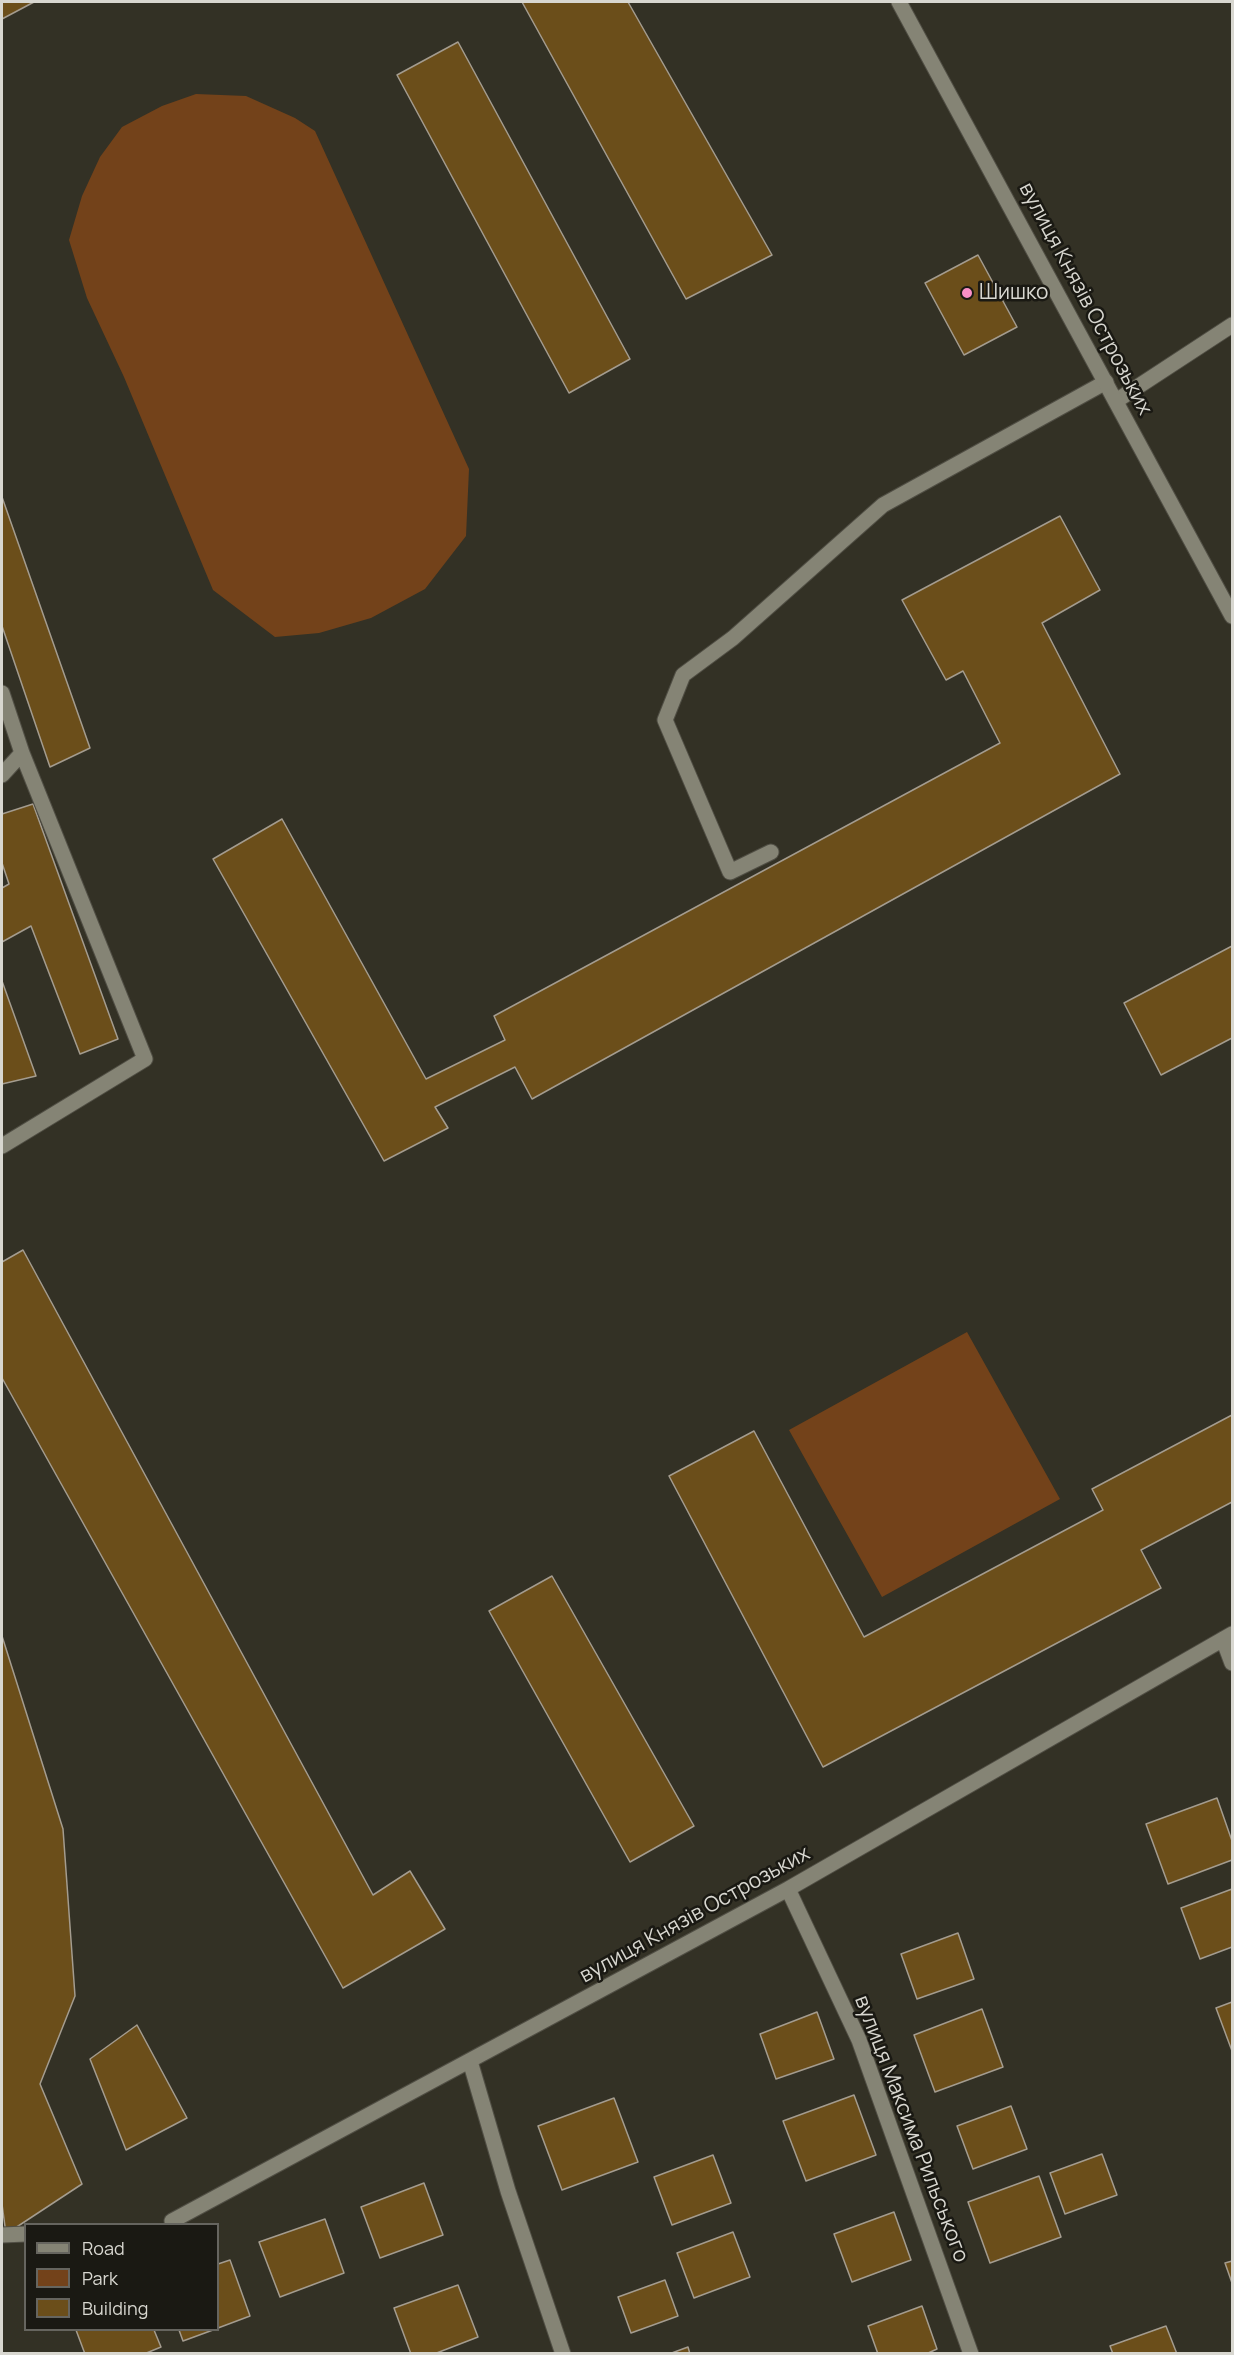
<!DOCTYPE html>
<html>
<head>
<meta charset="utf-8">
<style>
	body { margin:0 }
	#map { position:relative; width:1234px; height:2355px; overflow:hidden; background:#333125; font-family:Manrope,sans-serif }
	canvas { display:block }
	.frame { position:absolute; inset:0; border:3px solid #d8d7d0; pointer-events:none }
	.legend { position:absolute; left:24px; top:2223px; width:195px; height:108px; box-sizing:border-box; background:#1a1913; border:2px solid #66655f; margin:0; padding:8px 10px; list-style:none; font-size:18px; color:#d8d7d0 }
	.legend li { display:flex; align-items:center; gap:12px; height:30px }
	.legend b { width:30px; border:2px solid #66655f }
</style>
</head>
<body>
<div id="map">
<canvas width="1234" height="2355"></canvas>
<div class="frame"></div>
<ul class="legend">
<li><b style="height:8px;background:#858475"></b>Road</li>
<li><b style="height:16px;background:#73421a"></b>Park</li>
<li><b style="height:16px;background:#6b4e1a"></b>Building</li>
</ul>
</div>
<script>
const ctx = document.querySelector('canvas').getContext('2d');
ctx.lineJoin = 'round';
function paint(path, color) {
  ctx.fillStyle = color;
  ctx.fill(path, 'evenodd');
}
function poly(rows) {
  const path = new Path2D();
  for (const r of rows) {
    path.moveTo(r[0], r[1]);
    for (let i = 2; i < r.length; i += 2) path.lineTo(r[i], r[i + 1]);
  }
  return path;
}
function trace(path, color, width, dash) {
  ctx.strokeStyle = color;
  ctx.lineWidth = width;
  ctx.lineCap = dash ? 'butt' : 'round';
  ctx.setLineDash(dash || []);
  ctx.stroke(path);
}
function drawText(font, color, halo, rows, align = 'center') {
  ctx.font = font + ' Manrope,sans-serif';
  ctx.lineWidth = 5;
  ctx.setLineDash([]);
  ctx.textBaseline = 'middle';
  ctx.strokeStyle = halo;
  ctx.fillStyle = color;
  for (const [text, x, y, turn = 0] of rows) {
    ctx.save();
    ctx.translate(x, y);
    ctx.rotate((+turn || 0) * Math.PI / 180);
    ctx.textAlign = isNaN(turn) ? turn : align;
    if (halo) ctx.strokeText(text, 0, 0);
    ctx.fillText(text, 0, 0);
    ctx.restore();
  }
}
const green = poly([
	[196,94,246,96,295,118,315,131,469,469,466,536,425,589,371,618,319,633,275,637,213,590,124,377,87,298,69,240,82,196,100,157,122,127,162,106],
	[967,1332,1060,1499,882,1597,789,1430]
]);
const building = poly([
	[2,2,34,2,2,19,2,2],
	[522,2,628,2,772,255,686,299,522,2],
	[458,42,630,359,569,393,397,75,458,42],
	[978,255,1017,327,964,355,925,283,978,255],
	[2,497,90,748,50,767,2,626,2,497],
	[1060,516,1100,590,1042,623,1120,774,532,1099,515,1067,435,1107,448,1128,384,1161,213,859,282,819,426,1079,505,1040,494,1016,1000,743,963,671,946,680,902,600,1060,516],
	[33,804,118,1039,80,1054,31,926,2,942,2,888,9,884,2,863,2,814,33,804],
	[1232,946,1232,1038,1161,1075,1124,1003,1232,946],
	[2,981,36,1076,2,1084,2,981],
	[23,1250,373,1895,410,1871,445,1929,343,1988,2,1378,2,1262,23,1250],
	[1232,1415,1232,1502,1141,1550,1161,1588,823,1767,669,1476,754,1431,864,1637,1103,1510,1092,1489,1232,1415],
	[552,1576,694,1826,630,1862,489,1611,552,1576],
	[2,1636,63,1829,75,1996,40,2084,82,2184,6,2234,2,2204,2,1636],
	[1217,1798,1232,1841,1232,1860,1168,1884,1146,1824,1217,1798],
	[1232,1889,1232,1947,1200,1959,1181,1908,1232,1889],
	[958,1933,974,1979,917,1999,901,1954,958,1933],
	[1232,2002,1232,2051,1216,2008,1232,2002],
	[982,2009,1003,2067,935,2092,914,2035,982,2009],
	[817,2012,834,2059,776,2079,760,2034,817,2012],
	[137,2025,187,2118,126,2150,90,2059,137,2025],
	[854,2095,876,2155,806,2181,783,2121,854,2095],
	[614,2098,638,2162,562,2190,538,2126,614,2098],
	[1011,2106,1027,2149,973,2169,957,2126,1011,2106],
	[1102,2154,1117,2195,1065,2214,1050,2173,1102,2154],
	[713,2155,731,2203,672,2225,654,2177,713,2155],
	[1039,2176,1061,2237,990,2263,968,2202,1039,2176],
	[424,2183,443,2235,380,2258,361,2207,424,2183],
	[894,2212,911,2260,852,2282,834,2234,894,2212],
	[325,2219,344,2273,280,2297,259,2242,325,2219],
	[733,2232,750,2277,694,2298,677,2253,733,2232],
	[230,2260,250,2316,218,2328,218,2264,230,2260],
	[1232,2261,1232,2283,1225,2263,1232,2261],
	[665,2280,678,2316,631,2333,618,2297,665,2280],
	[458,2285,478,2337,434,2354,411,2354,394,2308,458,2285],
	[922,2306,937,2349,926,2354,878,2354,868,2326,922,2306],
	[1166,2326,1177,2354,1113,2354,1110,2346,1166,2326],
	[76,2330,154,2330,161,2347,144,2354,85,2354,76,2330],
	[179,2330,213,2330,183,2341,179,2330],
	[688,2347,690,2354,669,2354,688,2347]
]);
const service = poly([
	[1116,401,1232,325],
	[2,693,22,753,145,1059,2,1146],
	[2,775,22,753],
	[771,852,730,872,665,720,683,675,733,638,883,505,1106,382],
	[2,2235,26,2234]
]);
const minor = poly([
	[899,2,1232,616],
	[1223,1639,1232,1663],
	[788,1889,859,2040,971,2354],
	[470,2061,508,2191,563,2354],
	[172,2221,788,1889,1232,1634]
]);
const markers = [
	[967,293,6,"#fa8fc7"]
];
const poiNames = [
	["Шишко",979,293]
];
const streetNames = [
	["вулиця Князів Острозьких",1085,299,62],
	["вулиця Князів Острозьких",695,1915,-29],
	["вулиця Максима Рильського",911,2129,69]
];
paint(green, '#73421a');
paint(building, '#6b4e1a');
trace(building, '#a49c8f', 1.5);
trace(service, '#504e44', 17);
trace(minor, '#504e44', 17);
trace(service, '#858475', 15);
trace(minor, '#858475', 15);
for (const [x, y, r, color] of markers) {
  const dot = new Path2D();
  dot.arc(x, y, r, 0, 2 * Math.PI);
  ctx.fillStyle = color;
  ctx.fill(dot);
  trace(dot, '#1a1913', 2);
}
drawText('21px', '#d8d7d0', '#1a1913', poiNames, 'left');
drawText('21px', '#d8d7d0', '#1a1913', streetNames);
</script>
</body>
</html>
